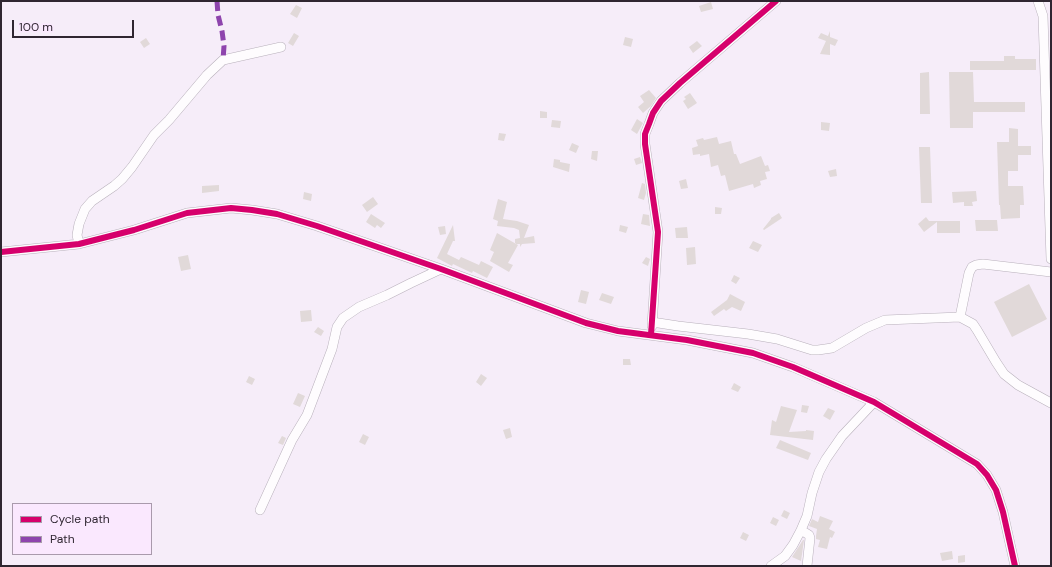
<!DOCTYPE html>
<html>
<head>
<meta charset="utf-8">
<style>
	body { margin:0 }
	#map { position:relative; width:1052px; height:567px; overflow:hidden; background:#f6edf9; font-family:"DM Sans",sans-serif }
	canvas { display:block }
	.frame { position:absolute; inset:0; border:2px solid #2f2631; pointer-events:none }
	.legend { position:absolute; left:12px; top:503px; width:140px; height:52px; box-sizing:border-box; background:#fae8fe; border:1px solid #a99aac; margin:0; padding:5px 7px; list-style:none; font-size:12px; color:#2f2631 }
	.legend li { display:flex; align-items:center; gap:8px; height:20px }
	.legend b { width:20px; border:1px solid #a99aac }
	.scale { position:absolute; left:12px; top:20px; width:122px; height:18px; box-sizing:border-box; border:2px solid #2f2631; border-top:0; padding-left:5px; font-size:12px; line-height:14px; white-space:nowrap; color:#2f2631; -webkit-text-stroke:3px #fae8fe; paint-order:stroke }
</style>
</head>
<body>
<div id="map">
<canvas width="1052" height="567"></canvas>
<div class="frame"></div>
<ul class="legend">
<li><b style="height:5px;background:#d6006c"></b>Cycle path</li>
<li><b style="height:5px;background:#8e44ad"></b>Path</li>
</ul>
<div class="scale">100 m</div>
</div>
<script>
const ctx = document.querySelector('canvas').getContext('2d');
ctx.lineJoin = 'round';
function paint(path, color) {
  ctx.fillStyle = color;
  ctx.fill(path, 'evenodd');
}
function poly(rows) {
  const path = new Path2D();
  for (const r of rows) {
    path.moveTo(r[0], r[1]);
    for (let i = 2; i < r.length; i += 2) path.lineTo(r[i], r[i + 1]);
  }
  return path;
}
function trace(path, color, width, dash) {
  ctx.strokeStyle = color;
  ctx.lineWidth = width;
  ctx.lineCap = dash ? 'butt' : 'round';
  ctx.setLineDash(dash || []);
  ctx.stroke(path);
}
const building = poly([
	[711,2,713,9,701,12,699,6],
	[296,5,302,8,297,18,290,14],
	[830,31,830,37,838,40,835,46,830,44,830,55,820,54,826,41,818,38,821,33,828,36],
	[294,33,299,36,293,46,288,43],
	[625,37,633,39,631,47,623,45],
	[146,38,150,44,144,48,140,42],
	[697,41,702,46,693,53,689,47],
	[1004,56,1015,56,1015,59,1036,59,1036,70,970,70,970,61,1004,61],
	[929,72,930,114,920,114,920,73],
	[949,72,973,72,974,102,1025,102,1025,112,973,112,973,128,950,128],
	[649,90,656,98,651,106,643,113,638,107,644,102,640,96],
	[690,93,697,103,688,109,683,101,686,99,684,97],
	[540,111,547,112,547,118,540,118],
	[637,119,643,123,637,134,631,130],
	[552,120,561,121,560,128,551,127],
	[821,122,830,123,829,131,821,130],
	[1009,128,1018,129,1018,146,1031,146,1031,155,1018,155,1018,171,1008,171,1008,186,1023,186,1024,205,1020,205,1020,218,1001,219,1000,205,999,205,997,142,1009,142],
	[499,133,506,134,504,141,498,140],
	[717,137,719,144,731,141,734,154,736,154,740,164,761,156,765,166,768,165,770,171,765,172,767,179,760,181,761,185,754,188,753,184,729,191,725,175,721,176,718,165,711,167,709,154,700,156,700,154,693,155,692,148,698,146,696,140,703,138,704,140],
	[572,143,579,146,576,153,569,150],
	[919,147,930,147,932,203,921,203],
	[592,151,598,151,597,161,591,159],
	[640,157,642,163,636,165,634,159],
	[554,159,560,160,560,162,570,164,569,172,553,167],
	[836,169,837,176,830,177,828,171],
	[686,179,688,188,681,189,679,181],
	[642,183,645,184,646,193,644,200,638,198],
	[219,185,219,191,202,193,202,186],
	[976,191,977,201,972,202,973,206,964,206,964,202,953,203,952,192],
	[304,192,312,194,311,201,303,199],
	[373,197,378,204,367,212,362,205],
	[498,199,507,202,503,219,517,221,529,225,524,238,534,236,535,243,522,244,520,247,520,244,515,244,515,239,520,238,519,230,514,228,497,226,498,221,493,219],
	[715,207,722,208,721,214,715,214],
	[779,213,782,218,764,230,763,229,771,219,771,218],
	[371,214,385,223,381,228,377,225,375,228,366,222],
	[643,214,649,215,650,226,641,224],
	[926,217,929,221,960,221,960,233,937,233,937,222,924,232,918,224],
	[975,220,997,220,998,231,976,231],
	[453,225,455,241,453,241,447,254,459,260,461,257,479,265,481,261,493,267,487,278,473,271,472,273,453,264,452,266,437,258],
	[620,225,628,227,626,233,619,231],
	[445,226,446,234,440,235,438,227],
	[687,227,688,238,676,238,675,228],
	[497,233,518,245,508,263,513,265,509,272,490,261,494,252,490,250],
	[753,241,762,245,758,252,749,248],
	[695,247,696,264,687,265,686,248],
	[188,255,191,269,181,271,178,257],
	[646,257,650,259,648,266,642,263],
	[734,275,740,278,736,284,731,281],
	[1029,284,1047,319,1012,337,994,302],
	[581,290,589,292,586,304,578,302],
	[602,293,614,297,611,304,599,300],
	[730,294,745,302,741,311,732,307,726,311,724,309,714,316,711,312,727,300],
	[311,310,312,321,301,322,300,311],
	[318,327,324,331,321,336,314,332],
	[623,359,630,359,631,365,623,365],
	[481,374,487,378,481,386,476,382],
	[249,376,255,379,252,385,246,382],
	[734,383,741,387,738,392,731,389],
	[298,393,305,396,300,407,293,404],
	[802,405,809,406,807,413,801,412],
	[781,406,797,410,789,432,806,431,806,430,814,431,813,440,770,435,772,420,776,422],
	[828,408,835,411,830,420,823,416],
	[510,428,512,437,506,439,503,430],
	[363,434,369,437,365,445,359,442],
	[282,436,286,438,283,445,278,443],
	[780,440,811,453,808,460,776,448],
	[784,510,790,513,787,519,781,516],
	[820,516,833,521,829,529,835,532,832,538,830,537,827,549,818,547,820,540,816,539,816,536,817,529,809,526,812,519,818,522],
	[773,517,779,520,776,526,770,523],
	[743,532,749,535,746,541,740,538],
	[803,540,804,540,801,561,792,557],
	[952,551,953,559,942,561,940,553],
	[965,555,965,562,958,563,958,556]
]);
const minor = poly([
	[1038,1,1043,16,1051,259],
	[79,244,77,235,79,224,85,209,92,201,114,186,122,179,132,167,154,135,169,120,207,75,223,60,281,47],
	[1,252,79,244,134,230,187,213,231,208,252,210,277,214,317,226,441,269,586,323,618,331,687,340,753,353,793,367,874,402,977,464,987,475,996,490,1003,512,1015,566],
	[960,317,969,273,972,267,976,265,983,264,1051,272],
	[652,322,678,326,748,334,777,339,812,350,818,350,832,348,866,328,885,320,960,317,973,324,977,330,996,362,1004,374,1018,385,1051,403],
	[652,326,658,232,645,144,645,134,649,124,653,113,661,101,680,83,776,1],
	[260,510,292,440,307,415,332,349,337,327,343,318,359,307,387,295,411,283,441,269],
	[801,530,809,535,810,538,807,566],
	[771,566,785,556,793,545,801,530,807,516,812,493,819,472,826,459,842,436,874,402]
]);
const quiet = poly([
	[217,1,218,15,222,31,224,46,223,60]
]);
const cycleway = poly([
	[1,252,79,244,134,230,187,213,231,208,252,210,277,214,317,226,441,269,586,323,618,331,687,340,753,353,793,367,874,402,977,464,987,475,996,490,1003,512,1015,566],
	[651,335,658,232,645,144,645,134,649,124,653,113,661,101,680,83,776,1]
]);
paint(building, '#e1d9d9');
trace(minor, '#b8b0bb', 10);
trace(minor, '#fefcfe', 9);
trace(quiet, '#8e44ad', 5, [10, 5]);
trace(cycleway, '#d6006c', 6);
</script>
</body>
</html>
